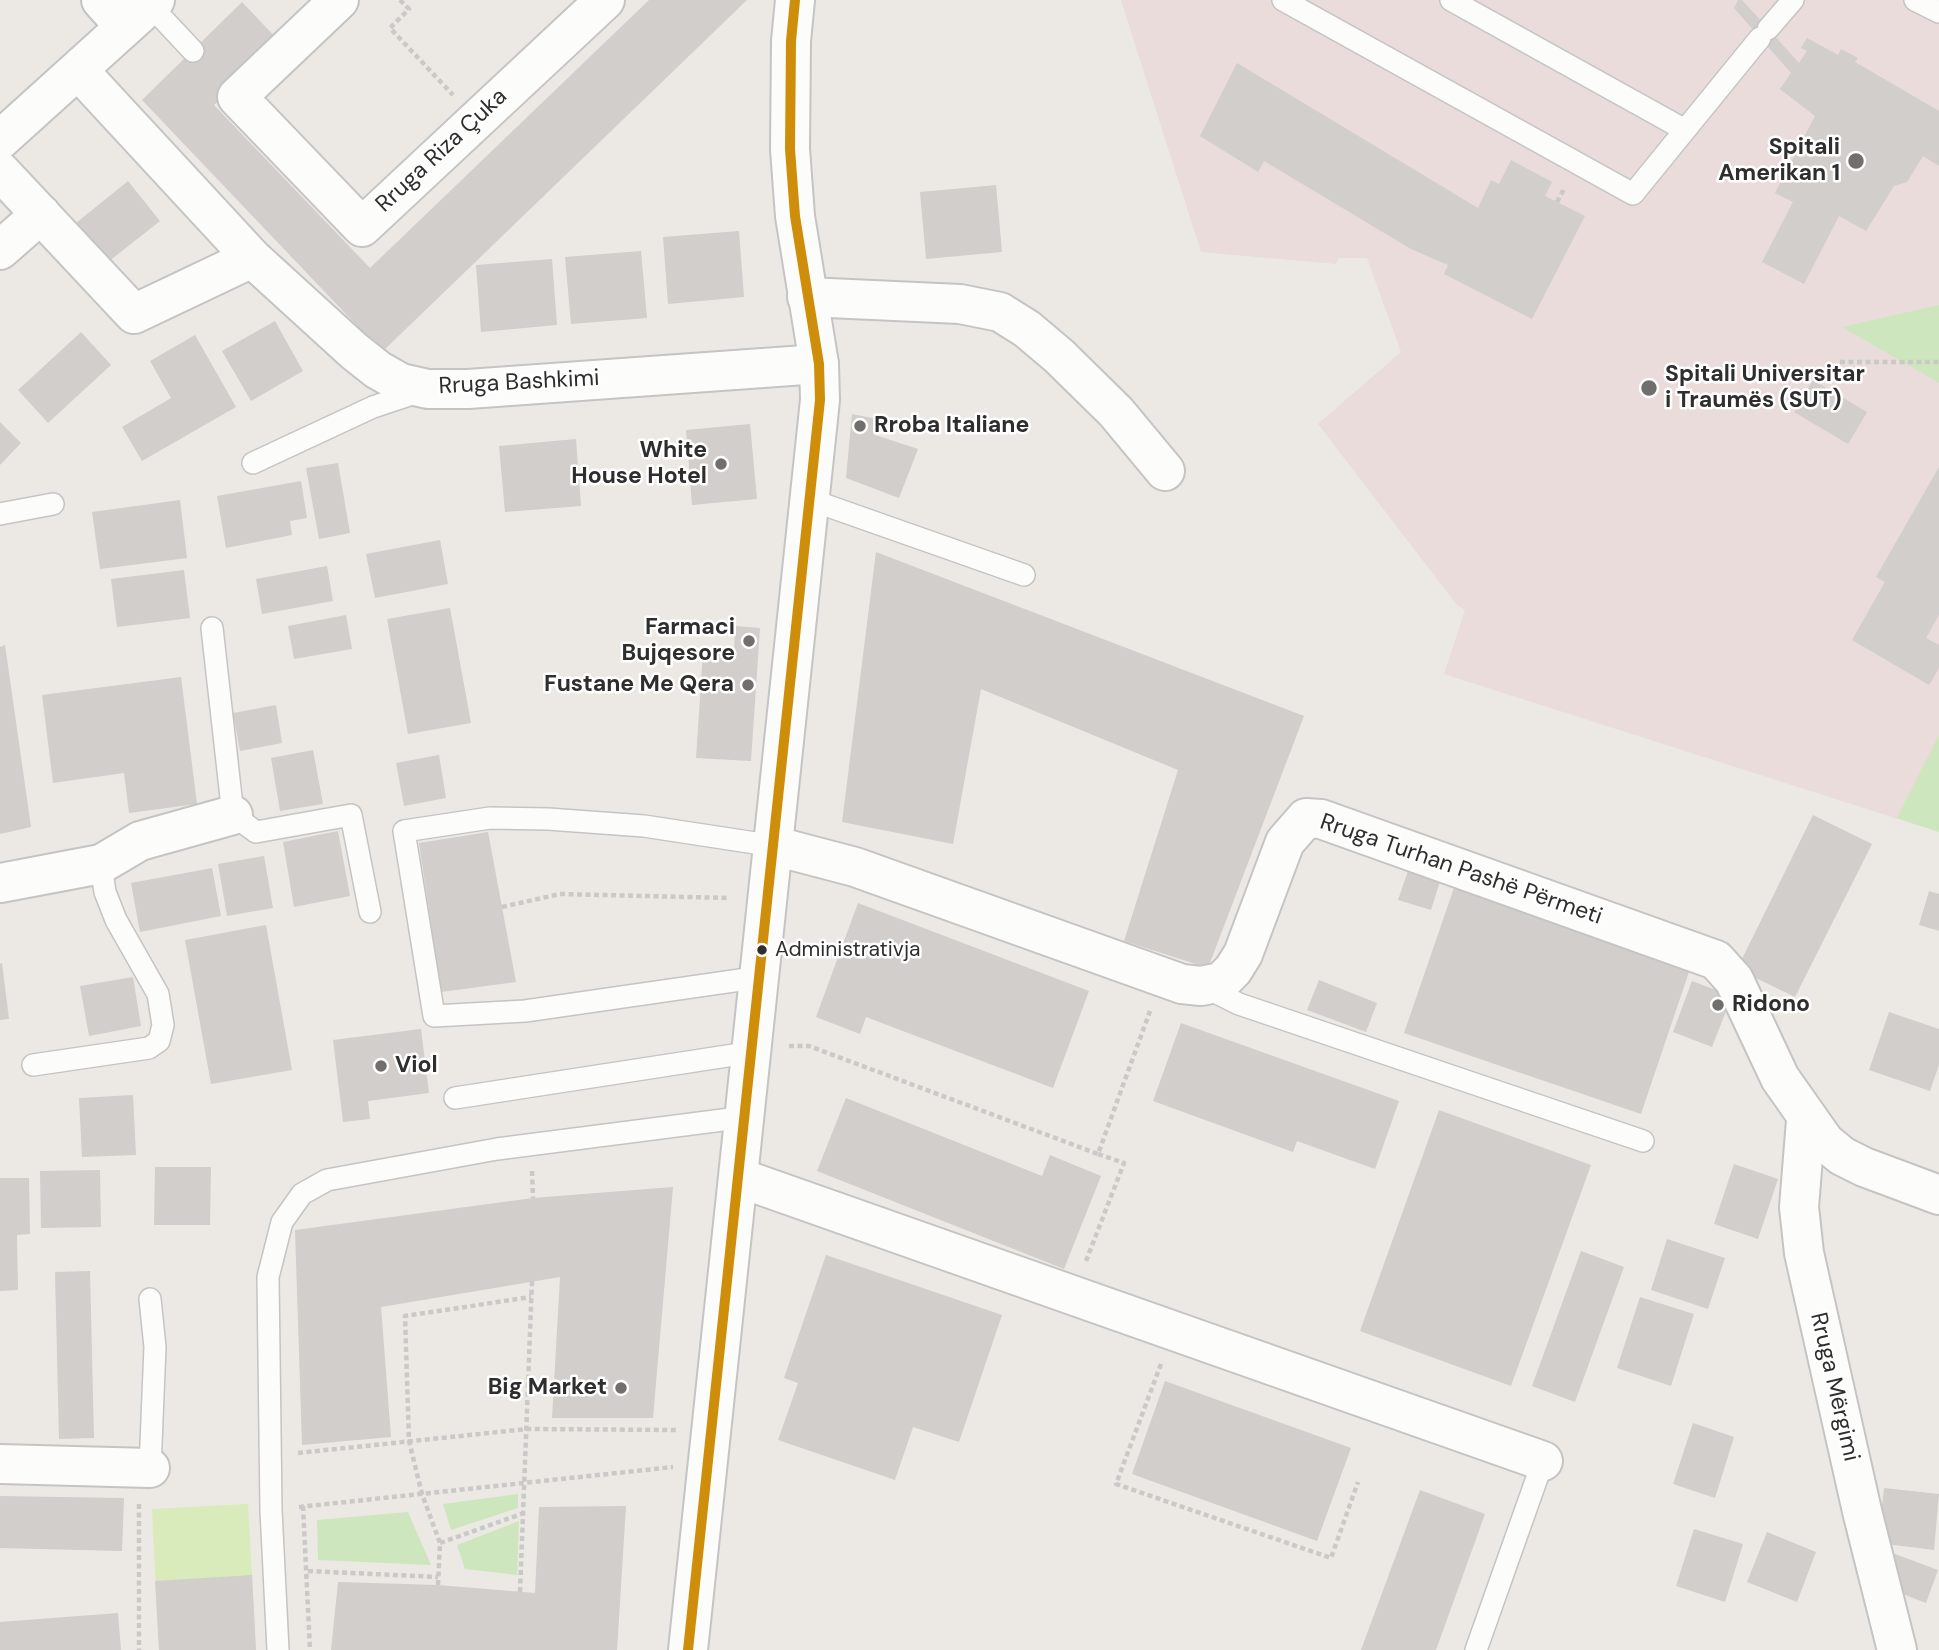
<!DOCTYPE html>
<html>
<head>
<meta charset="utf-8">
<style>
	body { margin:0 }
	canvas { display:block; background:#ece8e4 }
</style>
</head>
<body>
<canvas width="1939" height="1650"></canvas>
<script>
const ctx = document.querySelector('canvas').getContext('2d');
ctx.lineJoin = 'round';
function paint(path, color) {
  ctx.fillStyle = color;
  ctx.fill(path, 'evenodd');
}
function poly(rows) {
  const path = new Path2D();
  for (const r of rows) {
    path.moveTo(r[0], r[1]);
    for (let i = 2; i < r.length; i += 2) path.lineTo(r[i], r[i + 1]);
  }
  return path;
}
function trace(path, color, width, dash) {
  ctx.strokeStyle = color;
  ctx.lineWidth = width;
  ctx.lineCap = dash ? 'butt' : 'round';
  ctx.setLineDash(dash || []);
  ctx.stroke(path);
}
function drawText(font, color, halo, rows, align = 'center') {
  ctx.font = font + ' "DM Sans",sans-serif';
  ctx.lineWidth = 5;
  ctx.setLineDash([]);
  ctx.textBaseline = 'middle';
  ctx.strokeStyle = halo;
  ctx.fillStyle = color;
  for (const [text, x, y, turn = 0] of rows) {
    ctx.save();
    ctx.translate(x, y);
    ctx.rotate((+turn || 0) * Math.PI / 180);
    ctx.textAlign = isNaN(turn) ? turn : align;
    if (halo) ctx.strokeText(text, 0, 0);
    ctx.fillText(text, 0, 0);
    ctx.restore();
  }
}
const medical = poly([
	[1121,0,1939,0,1939,832,1444,674,1465,610,1457,605,1318,424,1401,352,1367,258,1339,258,1336,264,1201,252]
]);
const green = poly([
	[1939,305,1939,383,1842,327],
	[1939,735,1939,832,1897,818],
	[518,1494,518,1508,451,1530,443,1504],
	[408,1512,431,1565,318,1560,317,1520],
	[519,1521,517,1575,465,1569,457,1545]
]);
const pitch = poly([
	[248,1504,256,1650,159,1650,152,1509]
]);
const building = poly([
	[649,0,747,0,382,352,142,100,242,2,280,42,214,105,370,268],
	[1738,0,1742,0,1799,63,1807,51,1801,48,1807,38,1838,55,1841,49,1858,58,1855,62,1939,111,1939,166,1923,156,1907,182,1894,186,1866,231,1839,216,1804,284,1762,262,1793,202,1775,193,1815,116,1780,89,1791,73,1734,8],
	[1237,63,1478,208,1491,180,1499,184,1511,160,1552,182,1545,196,1585,216,1532,319,1444,274,1448,265,1411,249,1264,161,1258,172,1200,136],
	[128,181,160,221,108,262,76,223],
	[996,185,1002,252,926,259,920,192],
	[739,231,744,297,668,304,663,237],
	[641,251,647,318,571,324,565,257],
	[552,259,557,325,481,332,476,265],
	[275,321,303,371,251,401,222,351],
	[81,332,111,365,48,423,18,390],
	[195,335,236,407,142,461,122,427,171,398,150,361],
	[1813,380,1867,412,1848,444,1794,412],
	[852,414,877,419,875,435,918,449,899,498,846,478],
	[0,422,21,443,0,465],
	[750,424,757,499,692,505,686,430],
	[576,439,581,506,505,512,499,446],
	[338,463,350,533,319,539,306,468],
	[1939,467,1939,615,1926,638,1939,645,1939,668,1929,685,1852,640,1885,582,1876,577],
	[301,481,307,518,290,521,292,535,226,548,217,496],
	[180,500,187,558,100,569,92,512],
	[440,540,448,584,375,598,366,554],
	[876,552,1304,716,1208,968,1124,941,1178,770,981,689,953,844,842,822],
	[327,566,333,601,262,614,256,579],
	[184,570,190,618,117,627,111,579],
	[450,608,471,723,408,734,387,619],
	[346,615,352,649,294,659,288,626],
	[735,626,760,628,751,761,696,758,703,652,734,654],
	[5,645,31,827,0,834,0,647],
	[181,677,197,804,129,813,124,773,53,783,42,695],
	[276,705,282,743,240,751,233,713],
	[313,750,323,804,280,811,271,758],
	[439,755,446,798,404,806,396,763],
	[1813,815,1872,844,1795,997,1737,969],
	[338,831,350,896,294,907,283,842],
	[488,832,516,982,441,992,419,843],
	[264,856,273,908,227,916,218,864],
	[1410,865,1442,875,1431,910,1398,900],
	[212,868,221,916,140,932,131,883],
	[1457,879,1693,960,1641,1114,1404,1033],
	[1929,891,1939,894,1939,931,1919,925],
	[858,903,1089,991,1053,1088,866,1017,860,1034,816,1017],
	[266,925,292,1070,211,1084,185,940],
	[2,963,9,1019,0,1020,0,964],
	[133,977,141,1026,89,1036,80,986],
	[1319,980,1377,1003,1366,1032,1307,1010],
	[1692,981,1732,996,1712,1047,1673,1032],
	[1889,1012,1939,1029,1939,1065,1930,1091,1869,1070],
	[1181,1023,1399,1101,1375,1169,1297,1141,1293,1152,1153,1101],
	[421,1029,429,1093,368,1101,370,1119,343,1122,333,1040],
	[133,1095,136,1155,82,1157,79,1098],
	[846,1098,1042,1176,1050,1155,1101,1176,1064,1269,817,1171],
	[1439,1110,1591,1165,1511,1386,1360,1331],
	[1734,1164,1778,1179,1758,1239,1714,1224],
	[155,1167,211,1167,210,1225,154,1225],
	[100,1170,101,1227,41,1228,40,1171],
	[0,1178,29,1178,30,1234,17,1235,18,1290,0,1291],
	[673,1187,653,1418,552,1418,560,1277,381,1307,391,1437,302,1445,295,1230,533,1198],
	[1667,1239,1725,1258,1708,1309,1651,1290],
	[1581,1251,1624,1267,1575,1402,1532,1386],
	[826,1255,1002,1315,959,1442,913,1427,895,1480,778,1440,798,1383,784,1378],
	[90,1271,94,1438,59,1439,55,1272],
	[1640,1297,1694,1314,1671,1386,1617,1368],
	[1165,1381,1351,1448,1317,1541,1132,1474],
	[1693,1423,1734,1437,1715,1498,1673,1484],
	[1884,1488,1939,1494,1934,1550,1878,1543],
	[1420,1490,1485,1514,1436,1650,1361,1650],
	[0,1496,124,1498,122,1551,0,1548],
	[626,1506,617,1650,331,1650,338,1582,438,1585,535,1593,539,1507],
	[1694,1529,1743,1544,1725,1602,1676,1586],
	[1767,1532,1816,1552,1797,1602,1747,1582],
	[1895,1554,1938,1570,1926,1603,1882,1586],
	[252,1575,256,1650,159,1650,155,1581],
	[118,1613,121,1650,0,1650,0,1622]
]);
const path = poly([
	[400,0,409,9,390,28,453,95],
	[1557,202,1565,187],
	[1840,362,1939,362],
	[502,907,560,894,730,898],
	[789,1046,809,1046,1098,1154,1150,1011],
	[532,1171,533,1198],
	[1086,1261,1124,1163,1098,1154],
	[1161,1364,1116,1484,1331,1558,1358,1482],
	[298,1453,527,1429,676,1430],
	[139,1504,139,1650],
	[303,1506,310,1650],
	[299,1507,673,1467],
	[440,1543,524,1513],
	[308,1571,438,1577],
	[438,1585,440,1543,422,1494,409,1441,405,1316,531,1297],
	[520,1592,532,1281]
]);
const service = poly([
	[1283,0,1633,194,1760,38],
	[1451,0,1685,130],
	[1915,0,1939,12],
	[150,5,193,51],
	[1768,29,1793,0],
	[253,463,373,407,418,392],
	[811,500,1024,575],
	[0,514,53,504],
	[212,628,233,815,256,832,351,815,370,912],
	[761,977,525,1011,434,1016,404,831,490,818,548,819,644,826,775,846],
	[1203,986,1239,1004,1643,1141],
	[33,1065,149,1048,159,1041,163,1025,158,994,116,920,105,892,101,864],
	[455,1098,753,1052],
	[150,1468,155,1347,150,1299],
	[278,1650,271,1510,268,1277,282,1222,302,1194,327,1180,497,1149,746,1117],
	[1476,1650,1543,1461]
]);
const minor = poly([
	[101,0,125,27],
	[339,0,237,97,362,227,605,0],
	[78,70,252,258,354,351,378,370,401,383,428,389,468,389,819,364],
	[0,140,155,0],
	[0,171,134,314,252,258],
	[0,250,41,214],
	[807,297,960,304,1000,312,1027,329,1059,356,1116,412,1165,471],
	[775,846,855,867,1182,984,1201,986,1221,982,1233,970,1243,954,1285,842,1306,818,1321,819,1716,960,1734,980,1780,1078,1825,1142,1842,1156,1864,1167,1939,1195],
	[0,883,101,864,140,841,233,815],
	[1806,1120,1799,1207,1804,1253,1862,1511,1897,1650],
	[740,1178,1543,1461],
	[0,1464,150,1468]
]);
const secondary = poly([
	[688,1650,820,400,819,364,795,216,790,149,791,41,795,0]
]);
const bus1 = poly([
	[688,1650,820,400,819,364,795,216,790,149,791,41,795,0]
]);
const markers = [
	[1856,161,9,"#706f6e"],
	[1649,388,9,"#706f6e"],
	[860,426,7,"#706f6e"],
	[721,464,7,"#706f6e"],
	[749,641,7,"#706f6e"],
	[748,685,7,"#706f6e"],
	[762,950,6,"#2e2e2e"],
	[1718,1005,7,"#706f6e"],
	[381,1066,7,"#706f6e"],
	[621,1388,7,"#706f6e"]
];
const busNames = [
	["Administrativja",775,950]
];
const poiNames = [
	["Spitali",1840,148],
	["Amerikan 1",1840,174],
	["Spitali Universitar",1665,375,"left"],
	["i Traumës (SUT)",1665,401,"left"],
	["Rroba Italiane",874,426,"left"],
	["White",707,451],
	["House Hotel",707,477],
	["Farmaci",735,628],
	["Bujqesore",735,654],
	["Fustane Me Qera",734,685],
	["Ridono",1732,1005,"left"],
	["Viol",395,1066,"left"],
	["Big Market",607,1388]
];
const streetNames = [
	["Rruga Riza Çuka",442,151,-43],
	["Rruga Bashkimi",519,383,-3],
	["Rruga Turhan Pashë Përmeti",1461,870,19],
	["Rruga Mërgimi",1834,1387,77]
];
paint(medical, '#e9dcdb');
paint(green, '#cee6be');
paint(pitch, '#d9eabb');
paint(building, '#d1cecb');
trace(service, '#c5c4c5', 24);
trace(minor, '#c5c4c5', 42);
trace(secondary, '#c5c4c5', 42);
trace(path, '#c9c9c8', 4.5, [5, 3.5]);
trace(service, '#fcfcfb', 21);
trace(minor, '#fcfcfb', 38);
trace(secondary, '#fcfcfb', 38);
trace(bus1, '#cf8e09', 10);
for (const [x, y, r, color] of markers) {
  const dot = new Path2D();
  dot.arc(x, y, r, 0, 2 * Math.PI);
  ctx.fillStyle = color;
  ctx.fill(dot);
  trace(dot, '#fff', 2.5);
}
drawText('21px', '#2e2e2e', '#fff', busNames, 'left');
drawText('bold 23px', '#2e2e2e', '#fff', poiNames, 'right');
drawText('23px', '#2e2e2e', '#fff', streetNames);
</script>
</body>
</html>
